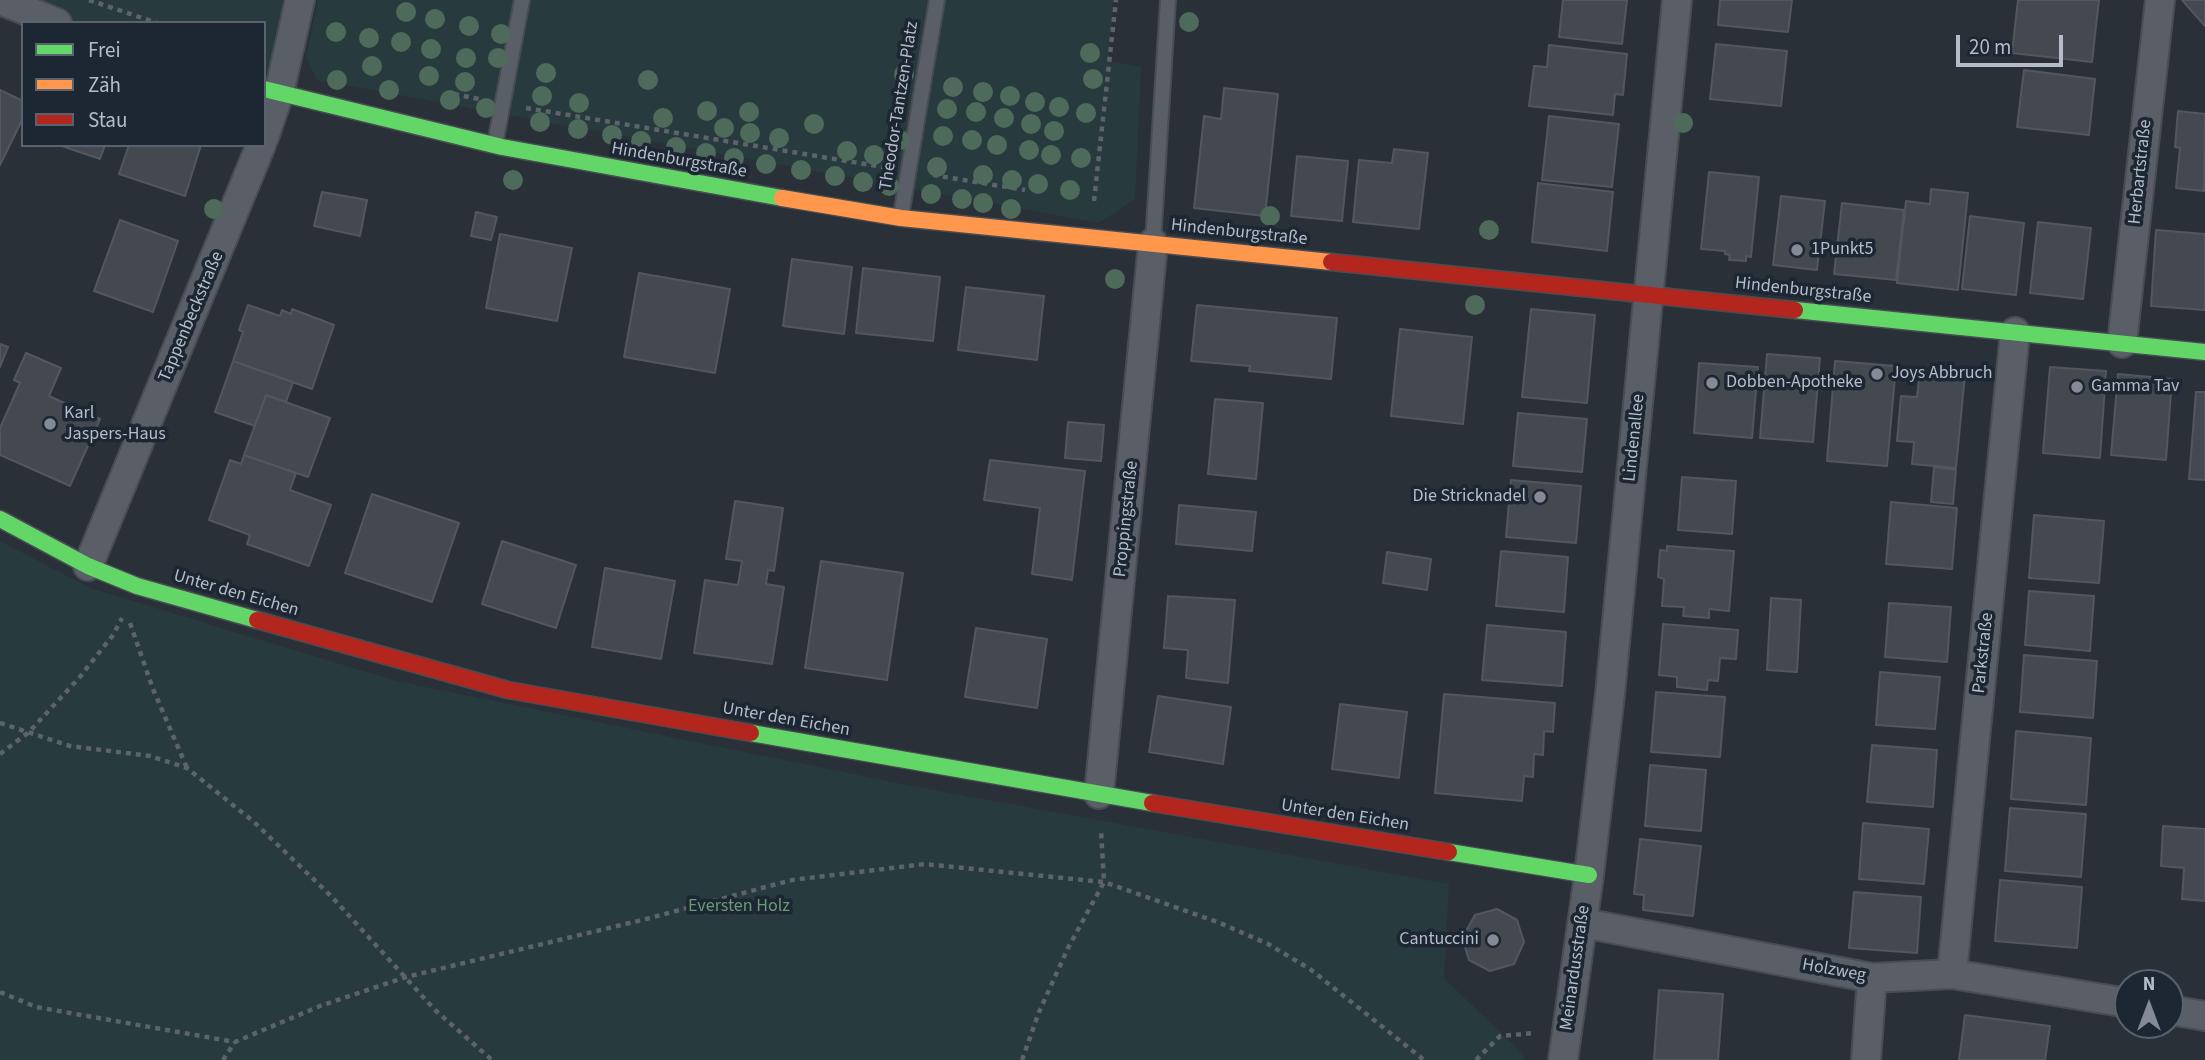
<!DOCTYPE html>
<html>
<head>
<meta charset="utf-8">
<style>
	body { margin:0 }
	#map { position:relative; width:2205px; height:1060px; overflow:hidden; background:#2a3038; font-family:"Source Sans 3",sans-serif }
	canvas { display:block }
	.legend { position:absolute; left:21px; top:21px; width:245px; height:126px; box-sizing:border-box; background:#1d2633; border:2px solid #59626f; margin:0; padding:9px 12px; list-style:none; font-size:21px; color:#b4bcc9 }
	.legend li { display:flex; align-items:center; gap:14px; height:35px }
	.legend b { width:35px; border:2px solid #59626f }
	.north { position:absolute; left:2114px; top:969px; width:70px; height:70px; box-sizing:border-box; background:#1d2633; border:2px solid #59626f; border-radius:50%; rotate:0deg; font-size:19px; font-weight:700; line-height:28px; text-align:center; color:#b4bcc9 }
	.north::after { content:''; display:block; margin:auto; width:24px; height:32px; background:#848b96; clip-path:polygon(50% 0,100% 100%,50% 72%,0 100%) }
	.scale { position:absolute; left:1956px; top:35px; width:107px; height:32px; box-sizing:border-box; border:4px solid #b4bcc9; border-top:0; padding-left:9px; font-size:21px; line-height:24px; white-space:nowrap; color:#b4bcc9; -webkit-text-stroke:5px #1d2633; paint-order:stroke }
</style>
</head>
<body>
<div id="map">
<canvas width="2205" height="1060"></canvas>
<ul class="legend">
<li><b style="height:9px;background:#63d668"></b>Frei</li>
<li><b style="height:9px;background:#ff974d"></b>Zäh</li>
<li><b style="height:9px;background:#b3261e"></b>Stau</li>
</ul>
<div class="north">N</div>
<div class="scale">20 m</div>
</div>
<script>
const ctx = document.querySelector('canvas').getContext('2d');
ctx.lineJoin = 'round';
function paint(path, color) {
  ctx.fillStyle = color;
  ctx.fill(path, 'evenodd');
}
function poly(rows) {
  const path = new Path2D();
  for (const r of rows) {
    path.moveTo(r[0], r[1]);
    for (let i = 2; i < r.length; i += 2) path.lineTo(r[i], r[i + 1]);
  }
  return path;
}
function trace(path, color, width, dash) {
  ctx.strokeStyle = color;
  ctx.lineWidth = width;
  ctx.lineCap = dash ? 'butt' : 'round';
  ctx.setLineDash(dash || []);
  ctx.stroke(path);
}
function drawText(font, color, halo, rows, align = 'center') {
  ctx.font = font + ' "Source Sans 3",sans-serif';
  ctx.lineWidth = 7;
  ctx.setLineDash([]);
  ctx.textBaseline = 'middle';
  ctx.strokeStyle = halo;
  ctx.fillStyle = color;
  for (const [text, x, y, turn = 0] of rows) {
    ctx.save();
    ctx.translate(x, y);
    ctx.rotate((+turn || 0) * Math.PI / 180);
    ctx.textAlign = isNaN(turn) ? turn : align;
    if (halo) ctx.strokeText(text, 0, 0);
    ctx.fillText(text, 0, 0);
    ctx.restore();
  }
}
const green = poly([
	[1,0,300,0,264,89,264,23,63,23],
	[318,0,1113,0,1108,61,1141,67,1135,199,1099,223,317,80,306,57],
	[0,541,90,588,396,681,917,787,1449,884,1444,978,1524,1055,1524,1060,0,1060]
]);
const building = poly([
	[1563,0,1627,0,1622,44,1559,37,1563,0],
	[1720,0,1792,0,1788,32,1718,25,1720,0],
	[2018,0,2099,0,2092,62,2012,53,2018,0],
	[2182,0,2205,0,2205,26,2182,0],
	[1716,44,1787,51,1781,106,1710,99,1716,44],
	[1549,45,1627,54,1623,95,1615,94,1613,115,1529,106,1534,66,1547,67,1549,45],
	[2024,70,2095,79,2089,135,2017,127,2024,70],
	[1224,88,1278,94,1265,216,1194,208,1204,116,1221,119,1224,88],
	[0,90,23,101,23,118,0,165,0,90],
	[2178,111,2205,114,2204,191,2176,188,2180,148,2175,147,2178,111],
	[1549,116,1619,124,1612,187,1542,180,1549,116],
	[59,145,105,145,100,159,59,145],
	[129,145,201,145,185,196,119,174,129,145],
	[1394,149,1428,153,1419,229,1353,222,1359,160,1392,163,1394,149],
	[1297,156,1348,161,1342,221,1291,216,1297,156],
	[1709,172,1759,177,1751,257,1746,256,1746,261,1729,260,1730,255,1725,254,1725,251,1701,249,1709,172],
	[1538,183,1613,192,1607,251,1532,242,1538,183],
	[1931,189,1968,193,1958,290,1897,283,1906,201,1930,204,1931,189],
	[322,192,367,200,360,236,314,226,322,192],
	[1781,196,1825,201,1817,270,1773,265,1781,196],
	[1842,203,1904,210,1896,280,1834,274,1842,203],
	[476,212,497,217,491,240,471,236,476,212],
	[1970,216,2024,223,2016,295,1962,289,1970,216],
	[120,220,178,241,153,312,94,291,120,220],
	[2038,222,2091,228,2083,299,2030,293,2038,222],
	[2156,230,2205,234,2205,310,2151,306,2156,230],
	[500,234,572,248,557,321,486,308,500,234],
	[792,259,852,267,844,334,783,326,792,259],
	[863,268,940,277,933,341,856,333,863,268],
	[639,273,730,289,715,373,624,357,639,273],
	[966,287,1044,296,1037,360,958,350,966,287],
	[248,305,280,316,282,310,291,314,292,309,334,325,312,389,233,361,243,332,239,330,248,305],
	[1197,305,1337,318,1331,379,1249,371,1250,366,1191,361,1197,305],
	[1531,309,1595,315,1587,403,1522,397,1531,309],
	[1400,329,1472,337,1463,424,1391,416,1400,329],
	[0,344,8,347,0,367,0,344],
	[26,353,61,368,49,396,100,419,70,486,0,455,0,428,20,383,14,380,26,353],
	[1767,354,1820,358,1813,442,1760,438,1767,354],
	[233,361,293,382,286,402,266,395,255,426,215,412,233,361],
	[1835,361,1896,366,1887,466,1827,461,1835,361],
	[1699,363,1758,367,1752,438,1694,433,1699,363],
	[2050,367,2106,371,2100,458,2043,453,2050,367],
	[1920,370,1965,374,1956,468,1912,464,1914,442,1897,441,1901,396,1917,397,1920,370],
	[2118,374,2172,379,2166,460,2111,455,2118,374],
	[2196,392,2205,392,2205,480,2189,479,2196,392],
	[266,395,330,418,308,477,244,455,266,395],
	[1215,399,1263,403,1256,479,1208,474,1215,399],
	[1518,413,1587,419,1582,472,1513,466,1518,413],
	[1068,422,1104,425,1101,461,1065,458,1068,422],
	[244,455,296,473,290,490,331,505,309,566,247,544,250,535,209,520,230,460,241,464,244,455],
	[990,460,1085,471,1072,580,1032,574,1040,508,984,500,990,460],
	[1934,467,1956,470,1953,504,1931,502,1934,467],
	[1682,477,1736,481,1732,534,1678,530,1682,477],
	[1511,480,1581,486,1576,543,1506,537,1511,480],
	[372,494,459,523,432,602,345,573,372,494],
	[735,501,783,508,774,571,768,570,766,584,784,587,772,664,694,653,705,580,738,585,742,561,726,559,735,501],
	[1891,502,1957,508,1952,569,1886,564,1891,502],
	[1179,505,1256,512,1252,551,1176,544,1179,505],
	[2034,515,2104,521,2099,583,2029,578,2034,515],
	[502,541,576,565,556,628,482,604,502,541],
	[1667,546,1734,551,1729,611,1709,609,1709,618,1683,616,1684,607,1662,606,1664,579,1658,577,1660,550,1667,551,1667,546],
	[1501,551,1568,557,1564,612,1496,606,1501,551],
	[1387,552,1431,559,1427,590,1383,583,1387,552],
	[821,561,903,573,887,680,805,668,821,561],
	[605,568,675,581,661,659,592,647,605,568],
	[2029,591,2094,596,2090,651,2025,645,2029,591],
	[1168,596,1235,600,1228,683,1186,678,1188,650,1164,648,1168,596],
	[1771,598,1801,600,1797,672,1767,670,1771,598],
	[1889,603,1951,607,1947,662,1885,657,1889,603],
	[1663,624,1738,630,1736,659,1720,658,1718,681,1708,680,1707,690,1677,687,1677,677,1659,675,1663,624],
	[1487,625,1566,632,1562,686,1482,680,1487,625],
	[976,628,1047,639,1037,708,965,697,976,628],
	[2024,655,2097,661,2093,718,2020,712,2024,655],
	[1880,672,1940,677,1935,729,1876,725,1880,672],
	[1656,692,1725,697,1720,757,1651,752,1656,692],
	[1444,694,1555,703,1553,732,1544,731,1543,755,1534,754,1533,777,1524,776,1522,801,1435,793,1444,694],
	[1158,696,1231,707,1223,764,1149,752,1158,696],
	[1340,704,1407,712,1399,778,1332,769,1340,704],
	[2016,731,2091,738,2086,805,2011,799,2016,731],
	[1872,745,1937,750,1933,807,1867,802,1872,745],
	[1650,765,1706,770,1701,831,1645,826,1650,765],
	[2010,808,2086,814,2081,877,2005,871,2010,808],
	[1863,823,1929,829,1924,884,1859,879,1863,823],
	[2163,826,2205,829,2205,901,2182,899,2184,868,2161,866,2163,826],
	[1640,839,1701,846,1693,916,1643,910,1644,895,1634,894,1640,839],
	[2000,880,2082,887,2077,948,1995,941,2000,880],
	[1854,892,1921,897,1917,953,1849,948,1854,892],
	[1497,909,1517,920,1524,942,1514,964,1490,971,1469,960,1462,938,1475,915,1497,909],
	[1659,990,1723,994,1718,1060,1654,1060,1659,990],
	[1965,1015,2050,1026,2045,1060,1959,1060,1965,1015]
]);
const path = poly([
	[89,0,157,23],
	[454,94,479,99],
	[526,108,883,167],
	[933,175,1025,190],
	[1094,201,1116,0],
	[130,623,153,689,187,768],
	[0,723,70,746,150,756,187,768,254,822,332,897,435,1010,492,1060],
	[0,754,29,732,79,678,113,635,122,618],
	[0,992,36,1007,235,1042,320,1006,406,977,646,919,792,880,925,864,1104,882,1220,923,1268,944,1310,969,1424,1060],
	[223,1060,235,1042],
	[1022,1060,1039,1012,1068,948,1104,882,1101,831],
	[1476,1060,1500,1036,1535,1033]
]);
const lane = poly([
	[495,144,522,0],
	[901,216,937,0],
	[1153,242,1168,0]
]);
const street = poly([
	[0,0,57,23],
	[264,137,279,93,300,0],
	[2122,343,2160,0],
	[88,566,261,145],
	[1099,794,1153,243],
	[1583,923,1872,978,1952,974,2128,1003],
	[1952,974,2015,332],
	[2170,1010,2205,1016],
	[1563,1060,1589,875,1610,694,1677,0],
	[1866,1060,1872,978]
]);
const fast = poly([
	[264,89,502,147,782,198],
	[1795,310,2205,352],
	[0,519,88,566,137,586,257,620],
	[751,733,1152,803],
	[1449,852,1589,875]
]);
const slow = poly([
	[782,198,901,218,1331,262]
]);
const jam = poly([
	[1331,262,1795,310],
	[257,620,508,690,751,733],
	[1152,803,1449,852]
]);
const trees = [
	[406,12],
	[435,19],
	[1189,22],
	[469,26],
	[336,32],
	[501,34],
	[369,38],
	[401,42],
	[431,49],
	[1090,53],
	[466,58],
	[498,58],
	[372,66],
	[546,73],
	[904,74],
	[429,76],
	[1093,79],
	[337,80],
	[648,80],
	[465,82],
	[953,87],
	[389,90],
	[983,92],
	[542,96],
	[1010,96],
	[450,100],
	[1035,102],
	[579,103],
	[1059,107],
	[486,108],
	[947,109],
	[707,111],
	[749,112],
	[976,112],
	[1086,113],
	[663,118],
	[1004,118],
	[540,122],
	[1683,123],
	[814,124],
	[1031,124],
	[724,128],
	[578,129],
	[1054,131],
	[750,133],
	[612,135],
	[943,136],
	[779,138],
	[900,140],
	[972,140],
	[641,141],
	[997,145],
	[676,147],
	[1029,150],
	[847,151],
	[706,153],
	[874,155],
	[1051,155],
	[734,158],
	[1081,158],
	[766,164],
	[937,167],
	[801,170],
	[983,175],
	[835,176],
	[513,180],
	[1012,180],
	[863,182],
	[1038,184],
	[889,186],
	[1070,190],
	[931,194],
	[962,199],
	[983,203],
	[214,209],
	[1011,209],
	[1270,216],
	[1489,230],
	[1115,279],
	[1475,305]
];
const markers = [
	[1797,250,7,"#848b96"],
	[1877,374,7,"#848b96"],
	[1712,383,7,"#848b96"],
	[2077,387,7,"#848b96"],
	[50,424,7,"#848b96"],
	[1540,497,7,"#848b96"],
	[1493,940,7,"#848b96"]
];
const streetNames = [
	["Theodor-Tantzen-Platz",900,106,-81],
	["Hindenburgstraße",679,161,10],
	["Herbartstraße",2141,172,-84],
	["Hindenburgstraße",1239,233,6],
	["Hindenburgstraße",1803,291,6],
	["Tappenbeckstraße",192,317,-67],
	["Lindenallee",1635,438,-84],
	["Proppingstraße",1127,519,-84],
	["Unter den Eichen",236,594,16],
	["Parkstraße",1984,653,-84],
	["Unter den Eichen",786,720,10],
	["Unter den Eichen",1345,816,9],
	["Meinardusstraße",1576,968,-82],
	["Holzweg",1834,971,10]
];
const poiNames = [
	["1Punkt5",1811,250],
	["Joys Abbruch",1891,374],
	["Dobben-Apotheke",1726,383],
	["Gamma Tav",2091,387],
	["Karl",64,414],
	["Jaspers-Haus",64,435],
	["Die Stricknadel",1526,497,"right"],
	["Cantuccini",1479,940,"right"]
];
const parkNames = [
	["Eversten Holz",739,907]
];
paint(green, '#273a3e');
paint(building, '#444950');
trace(building, '#52575f', 2);
trace(lane, '#484c53', 18);
trace(street, '#484c53', 32);
trace(fast, '#484c53', 19);
trace(slow, '#484c53', 19);
trace(jam, '#484c53', 19);
trace(path, '#5d636a', 4.5, [5, 5]);
trace(lane, '#5a5e66', 14);
trace(street, '#5a5e66', 28);
trace(fast, '#63d668', 16);
trace(slow, '#ff974d', 16);
trace(jam, '#b3261e', 16);
ctx.fillStyle = '#4e6a5a';
for (const [x, y] of trees) {
  ctx.beginPath();
  ctx.arc(x, y, 10, 0, 2 * Math.PI);
  ctx.fill();
}
for (const [x, y, r, color] of markers) {
  const dot = new Path2D();
  dot.arc(x, y, r, 0, 2 * Math.PI);
  ctx.fillStyle = color;
  ctx.fill(dot);
  trace(dot, '#1d2633', 2.5);
}
drawText('18px', '#b4bcc9', '#1d2633', streetNames);
drawText('18px', '#b4bcc9', '#1d2633', poiNames, 'left');
drawText('18px', '#6b9a76', '#1d2633', parkNames);
</script>
</body>
</html>
